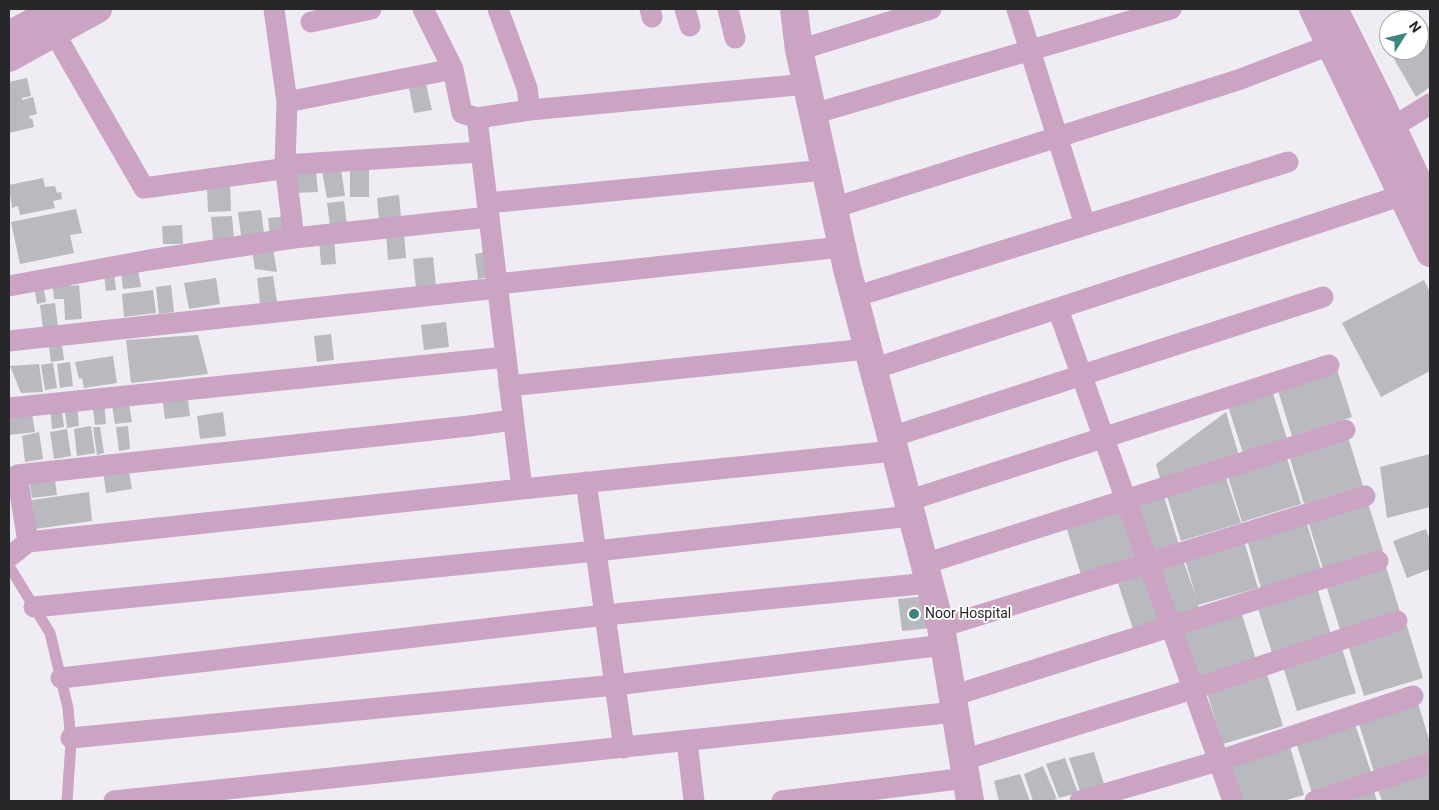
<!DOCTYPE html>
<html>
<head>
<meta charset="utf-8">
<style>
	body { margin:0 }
	#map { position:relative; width:1439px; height:810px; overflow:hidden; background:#efecf3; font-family:Roboto,sans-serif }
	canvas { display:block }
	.frame { position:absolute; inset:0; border:10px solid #272628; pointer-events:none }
	.north { position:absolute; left:1379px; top:10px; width:50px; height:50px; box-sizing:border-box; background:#fff; border:1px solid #a9a8a9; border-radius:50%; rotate:54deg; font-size:14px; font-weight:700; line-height:20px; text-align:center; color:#272628 }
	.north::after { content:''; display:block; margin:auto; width:18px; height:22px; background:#3e8581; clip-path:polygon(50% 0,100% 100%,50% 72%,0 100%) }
</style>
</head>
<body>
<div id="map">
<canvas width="1439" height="810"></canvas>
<div class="frame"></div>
<div class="north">N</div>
</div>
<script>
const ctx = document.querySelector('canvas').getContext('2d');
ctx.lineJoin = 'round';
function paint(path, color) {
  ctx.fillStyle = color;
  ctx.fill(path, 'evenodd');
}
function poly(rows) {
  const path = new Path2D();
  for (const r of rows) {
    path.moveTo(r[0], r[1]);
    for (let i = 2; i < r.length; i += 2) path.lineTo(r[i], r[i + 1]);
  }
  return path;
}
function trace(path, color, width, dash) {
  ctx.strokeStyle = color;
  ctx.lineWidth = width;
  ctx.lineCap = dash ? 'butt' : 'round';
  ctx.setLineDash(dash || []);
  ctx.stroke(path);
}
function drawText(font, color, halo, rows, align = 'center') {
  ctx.font = font + ' Roboto,sans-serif';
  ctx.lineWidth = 4;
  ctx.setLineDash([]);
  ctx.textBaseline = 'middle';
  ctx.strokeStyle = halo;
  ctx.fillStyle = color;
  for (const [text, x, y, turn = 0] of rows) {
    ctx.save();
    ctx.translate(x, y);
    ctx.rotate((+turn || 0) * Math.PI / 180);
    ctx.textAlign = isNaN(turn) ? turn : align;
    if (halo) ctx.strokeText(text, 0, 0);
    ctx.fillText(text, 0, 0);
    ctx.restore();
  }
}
const building = poly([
	[1430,26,1430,87,1416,97,1390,52,1393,50,1419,50,1419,33],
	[27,78,31,96,22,98,22,100,33,97,37,114,29,116,30,119,32,118,34,127,9,133,9,82],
	[425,80,432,110,414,113,408,83],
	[350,168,369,169,369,197,350,197],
	[341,169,345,196,327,198,322,171],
	[316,171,318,192,295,193,294,173],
	[43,178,45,187,55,186,57,193,61,192,62,199,53,201,55,208,20,215,18,206,12,208,9,185],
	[230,185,231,211,208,212,207,186],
	[399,195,401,218,379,220,377,198],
	[344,201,347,224,330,226,327,203],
	[76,209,82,233,70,235,74,253,20,264,11,222],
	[261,210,265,240,242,243,238,212],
	[232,216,234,239,213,240,211,217],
	[290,216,292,233,270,236,268,218],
	[182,225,183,244,163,244,162,226],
	[404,232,406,258,388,260,386,233],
	[334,238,336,264,321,265,319,239],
	[273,248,277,272,255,269,252,251],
	[486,252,490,277,478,279,475,254],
	[433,257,436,286,416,288,413,259],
	[138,270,141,287,123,289,121,272],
	[114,273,116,290,106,291,104,274],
	[273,276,277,302,260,303,257,278],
	[216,278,220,304,189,309,184,283],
	[70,280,71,286,79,285,82,319,65,320,64,299,54,299,52,281],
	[1424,280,1430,292,1430,371,1381,397,1342,323],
	[43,283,46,302,37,304,34,285],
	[171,285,174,312,159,314,156,287],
	[153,290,156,313,124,317,122,294],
	[55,303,58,327,43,328,40,305],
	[446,322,449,347,424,350,421,325],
	[331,334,334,360,317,362,314,336],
	[198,335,208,374,131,383,126,340],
	[61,337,64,360,51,362,48,339],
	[113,356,117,383,84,388,82,378,79,379,75,362],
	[70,362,73,386,60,388,57,364],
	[53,363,57,388,45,390,41,365],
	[39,364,43,392,21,393,10,366],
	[1336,366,1352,417,1292,436,1276,384],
	[1272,390,1287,439,1243,453,1227,403],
	[187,392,190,416,165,419,162,396],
	[128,398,132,422,115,424,111,400],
	[104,400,106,424,95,425,92,401],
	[77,403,79,426,67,428,64,404],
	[61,404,64,427,52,429,50,405],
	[31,408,35,432,9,435,9,410],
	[223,412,226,436,200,439,197,416],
	[1226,412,1240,459,1161,482,1156,464],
	[91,426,95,453,77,456,74,429],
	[128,426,130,449,119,451,116,427],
	[93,427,100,427,104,453,97,455],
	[67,429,71,456,54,459,50,432],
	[39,432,43,459,25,462,22,436],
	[1347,434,1363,486,1304,504,1288,452],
	[1285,452,1301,504,1242,522,1226,470],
	[1430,454,1430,507,1387,518,1380,467],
	[128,466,132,489,106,493,103,469],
	[1224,472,1241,523,1181,541,1165,490],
	[54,473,57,495,32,498,29,477],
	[89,492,92,521,35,529,32,500],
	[1163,493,1179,545,1151,557,1133,502],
	[1367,500,1383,551,1323,569,1307,518],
	[1126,508,1142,559,1082,578,1066,526],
	[1305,518,1321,569,1261,588,1246,536],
	[1426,529,1430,541,1430,569,1407,578,1393,541],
	[1243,537,1258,588,1198,605,1199,609,1171,619,1153,566,1182,557,1197,600,1183,553],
	[1386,567,1402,618,1342,636,1326,585],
	[1145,568,1162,621,1134,632,1116,577],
	[1316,584,1331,635,1272,653,1256,602],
	[928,596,932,628,902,631,898,599],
	[1240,608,1256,660,1196,678,1180,627],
	[1407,626,1423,678,1364,696,1348,645],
	[1340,642,1356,693,1297,711,1281,660],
	[1267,674,1283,726,1223,744,1207,693],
	[1418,703,1430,743,1430,755,1374,772,1358,721],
	[1355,724,1372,775,1312,793,1296,742],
	[1289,743,1304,795,1283,801,1242,801,1229,762],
	[1094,752,1104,784,1080,791,1069,758],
	[1065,758,1078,793,1059,798,1046,764],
	[1043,766,1057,799,1050,801,1033,801,1024,774],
	[1430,770,1430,801,1382,801,1377,786],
	[1020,774,1030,801,999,801,994,781],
	[1373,788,1377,801,1330,801]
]);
const service = poly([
	[9,566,50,633,68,708,71,743,67,801]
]);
const minor = poly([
	[274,9,287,102,285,165,294,238],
	[423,9,453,69,462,113,477,118,530,110,807,84],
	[498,9,527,88,530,110],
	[650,9,652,17],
	[685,9,690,26],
	[728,9,735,38],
	[1017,9,1085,225],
	[311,22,371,9],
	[55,34,144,188,281,169,285,165,481,152],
	[799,50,931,9],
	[287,102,453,69],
	[813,114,1171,9],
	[477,118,522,489],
	[1380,135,1430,104],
	[487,203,825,170],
	[833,208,1238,80,1330,45],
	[497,284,842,247],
	[9,286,149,260,294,238,489,217],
	[854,297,1288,162],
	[1058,309,1233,801],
	[9,341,498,288],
	[873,369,1403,195],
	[509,386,867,349],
	[9,408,506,357],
	[891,437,1323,297],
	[586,482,624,748],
	[907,501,1329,365],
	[28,542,17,475,469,426,513,420],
	[9,557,28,542,522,489,894,451],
	[924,564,1345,430],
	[34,607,596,551,911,516],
	[941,627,1365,496],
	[61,678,605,615,929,583],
	[952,696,1378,561],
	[71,738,615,685,944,645],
	[687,741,694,801],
	[963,760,1193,689,1397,621],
	[114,801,955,712],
	[782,801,966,778],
	[1080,801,1218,761,1413,696],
	[1315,801,1430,763]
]);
const tertiary = poly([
	[794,9,799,50,847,269,941,627,970,801],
	[1313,9,1430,253],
	[1334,9,1380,101,1430,207],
	[9,35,57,9],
	[9,58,98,9]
]);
const markers = [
	[914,614,6,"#3e8581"]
];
const poiNames = [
	["Noor Hospital",925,614]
];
paint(building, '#b9b9c0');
trace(service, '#cba4c3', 11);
trace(minor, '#cba4c3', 21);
trace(tertiary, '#cba4c3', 28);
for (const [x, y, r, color] of markers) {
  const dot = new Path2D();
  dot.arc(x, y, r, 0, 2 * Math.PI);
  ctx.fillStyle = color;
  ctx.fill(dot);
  trace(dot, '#fff', 2);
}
drawText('14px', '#272628', '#fff', poiNames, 'left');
</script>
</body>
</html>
